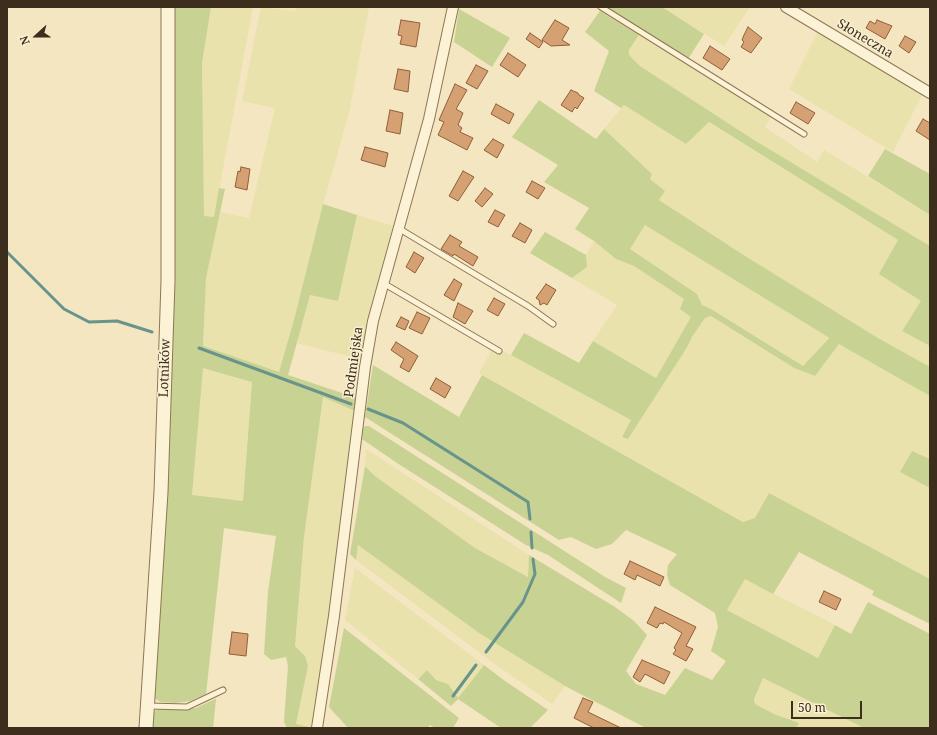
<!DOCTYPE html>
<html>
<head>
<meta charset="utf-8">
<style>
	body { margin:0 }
	#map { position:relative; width:937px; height:735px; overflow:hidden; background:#f3e6c0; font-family:"Noto Serif",serif }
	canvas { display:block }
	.frame { position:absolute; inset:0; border:8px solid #3c2d1c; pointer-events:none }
	.north { position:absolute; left:16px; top:16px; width:40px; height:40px; -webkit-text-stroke:3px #f9efd1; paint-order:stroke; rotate:249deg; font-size:11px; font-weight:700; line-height:16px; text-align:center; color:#3c2d1c }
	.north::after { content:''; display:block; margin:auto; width:14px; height:18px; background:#3c2d1c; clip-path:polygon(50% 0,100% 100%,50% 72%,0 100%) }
	.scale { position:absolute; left:791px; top:701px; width:71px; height:18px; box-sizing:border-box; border:2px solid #3c2d1c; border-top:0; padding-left:5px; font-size:12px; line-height:14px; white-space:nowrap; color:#3c2d1c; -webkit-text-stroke:3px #f9efd1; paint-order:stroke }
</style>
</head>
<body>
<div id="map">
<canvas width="937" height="735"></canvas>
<div class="frame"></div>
<div class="north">N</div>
<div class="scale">50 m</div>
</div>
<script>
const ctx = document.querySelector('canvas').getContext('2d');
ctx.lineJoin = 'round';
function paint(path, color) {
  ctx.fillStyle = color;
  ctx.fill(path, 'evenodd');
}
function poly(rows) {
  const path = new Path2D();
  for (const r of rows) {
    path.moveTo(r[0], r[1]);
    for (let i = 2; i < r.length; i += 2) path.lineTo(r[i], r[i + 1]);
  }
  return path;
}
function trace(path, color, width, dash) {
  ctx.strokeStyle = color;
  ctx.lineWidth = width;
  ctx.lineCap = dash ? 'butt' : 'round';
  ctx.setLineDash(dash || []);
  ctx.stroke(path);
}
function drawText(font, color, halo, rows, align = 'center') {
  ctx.font = font + ' "Noto Serif",serif';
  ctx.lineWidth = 3;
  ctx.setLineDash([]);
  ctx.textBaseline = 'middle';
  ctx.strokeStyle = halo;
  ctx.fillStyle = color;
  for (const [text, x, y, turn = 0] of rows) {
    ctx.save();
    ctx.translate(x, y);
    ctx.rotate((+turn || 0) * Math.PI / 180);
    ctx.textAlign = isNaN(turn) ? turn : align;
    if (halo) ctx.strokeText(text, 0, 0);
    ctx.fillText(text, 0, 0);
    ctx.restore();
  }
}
const farmland = poly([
	[211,7,253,7,214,217,204,216,202,63],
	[261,7,296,11,297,7,369,7,349,113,319,219,295,316,279,372,203,347,206,278,220,212,249,218,275,108,242,101],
	[662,7,750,7,724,46],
	[818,31,922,95,893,152,789,89],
	[639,35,771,117,765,127,817,162,824,150,930,215,930,246,754,140,640,66,629,55,629,50],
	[624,105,686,144,708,122,898,240,922,301,902,331,930,346,930,367,878,338,742,254,659,200,665,191,650,179,652,174,604,129],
	[357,215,393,226,360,359,296,343,310,295,338,301],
	[645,224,719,270,829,337,803,366,711,309,702,305,697,294,629,249],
	[594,241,616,259,634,266,684,299,691,317,656,378,593,341,617,305,572,278,587,267,586,255],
	[711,316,794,368,815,376,839,343,930,396,930,459,912,451,900,472,930,488,930,579,769,493,755,518,744,522,479,373,494,346,631,420,622,437,628,439,686,349,692,337,705,318],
	[202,368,252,381,243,501,192,496],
	[323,397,355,411,314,727,296,724,308,666,295,646,304,537],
	[366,449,529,555,528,577,475,548,375,476,365,466],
	[358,545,479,633,565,686,552,704,492,662,356,560],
	[355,568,484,665,458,698,448,684,436,680,427,670,418,679,345,620],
	[745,579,835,625,819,658,727,610],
	[763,678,864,728,796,728,799,723,774,714,755,704,754,699]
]);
const green = poly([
	[173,7,211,7,202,63,204,216,214,217,219,188,225,189,206,278,203,346,279,372,295,316,323,204,357,215,338,301,310,295,288,375,357,398,355,411,323,397,304,537,295,646,305,656,308,666,296,724,314,728,287,728,284,722,288,666,286,657,271,660,264,654,268,592,276,536,224,528,206,694,190,701,175,703,161,702,154,698],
	[203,368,252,382,243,501,192,495],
	[611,7,662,7,704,34,688,59,609,10],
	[459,9,510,38,492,67,454,42],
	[600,11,639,35,629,50,629,55,640,66,754,140,930,246,930,346,902,331,921,301,879,274,898,240,709,122,686,144,624,105,621,108,594,91,609,51,585,32],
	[539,100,596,139,604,129,652,174,650,179,665,191,659,200,742,254,878,338,930,367,930,396,839,344,815,376,794,368,711,316,705,318,692,337,686,349,628,439,622,437,631,420,511,355,524,333,579,363,593,341,656,378,691,317,680,309,684,299,634,266,616,259,594,241,575,229,589,208,544,182,558,165,512,137],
	[645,225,828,337,829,338,803,366,711,309,702,305,697,294,630,249],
	[885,149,930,174,930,215,868,176],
	[545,232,586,255,587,267,572,278,530,253],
	[373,365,459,417,482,375,743,522,755,518,769,493,930,579,930,624,872,595,874,591,799,552,773,594,745,579,727,610,818,658,835,625,851,634,868,602,930,634,930,728,864,728,763,678,754,699,755,704,774,714,799,723,796,728,646,728,565,686,479,633,358,545,356,560,350,554,365,466,375,476,475,548,528,577,529,555,615,607,634,621,647,635,626,671,636,684,665,695,685,668,712,680,726,661,711,651,718,627,715,613,670,585,667,575,668,565,677,554,626,530,612,544,596,549,571,537,559,540,365,417],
	[365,426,369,426,605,577,626,588,621,603,548,555,526,545,397,463,362,439,363,428],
	[912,451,930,459,930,488,900,472],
	[344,628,459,718,453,728,435,728,430,725,427,728,348,728,329,707],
	[484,665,505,681,548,710,530,728,501,728,458,699,451,706,418,679,427,670,436,680,448,684,458,698],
	[215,699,216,699,213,728,151,728,152,715,156,710,196,708]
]);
const stream = poly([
	[7,252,64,309,89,322,117,321,152,332],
	[199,348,351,404],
	[368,409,403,423,528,502,530,519],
	[531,532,532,548],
	[486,652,523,602,535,574,533,559],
	[453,696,476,665]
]);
const building = poly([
	[401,20,420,23,416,47,400,44,402,36,398,35,401,20],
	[555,20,569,28,562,40,570,45,551,46,542,40,555,20],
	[877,20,892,26,885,39,866,28,870,21,875,24,877,20],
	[748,27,762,38,751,53,741,47,744,42,742,40,744,35,748,27],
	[530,33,543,42,539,48,526,39,530,33],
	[905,36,916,42,909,53,899,46,905,36],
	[710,46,730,59,722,70,703,58,710,46],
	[508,53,526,65,518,77,500,65,508,53],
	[476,65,488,71,477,89,466,83,476,65],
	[398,69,410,71,408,92,394,89,398,69],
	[455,84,467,90,456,109,463,113,458,125,462,128,460,132,473,138,467,150,438,135,444,122,439,120,455,84],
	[571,90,578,93,579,95,584,98,577,109,575,107,572,112,561,105,571,90],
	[796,102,815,113,808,124,790,113,796,102],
	[496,104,514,114,509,124,491,114,496,104],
	[390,110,403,113,400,134,386,131,390,110],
	[923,119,930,123,930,140,916,131,923,119],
	[493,139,504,145,497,158,484,150,493,139],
	[365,147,388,153,385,167,361,160,365,147],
	[241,167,250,169,247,190,235,187,238,171,240,172,241,167],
	[463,171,474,177,458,201,449,196,463,171],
	[532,181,545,188,538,199,526,192,532,181],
	[485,188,493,194,482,207,475,201,485,188],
	[495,210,505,215,498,227,488,222,495,210],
	[520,223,532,230,525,243,512,236,520,223],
	[450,235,462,242,459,246,478,257,473,266,454,254,453,256,441,249,450,235],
	[414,252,424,258,415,273,406,267,414,252],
	[454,279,462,284,454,301,444,295,454,279],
	[546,284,556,290,547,305,544,303,540,305,539,300,536,298,546,284],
	[494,298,505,304,498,316,487,310,494,298],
	[458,303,473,311,465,324,453,317,458,303],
	[417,312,430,318,422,334,409,328,417,312],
	[401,317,409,321,405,330,396,326,401,317],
	[396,342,418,356,409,372,400,367,404,359,391,350,396,342],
	[436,378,451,387,445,398,430,389,436,378],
	[630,561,664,577,660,586,637,575,635,580,624,574,630,561],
	[824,591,841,599,836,610,819,602,824,591],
	[655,607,696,627,686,646,693,649,686,661,673,654,676,650,674,648,682,633,664,622,663,624,660,623,657,628,647,623,655,607],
	[232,632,248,634,246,656,229,654,232,632],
	[642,660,670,672,664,684,645,674,640,682,633,677,642,660],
	[583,698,593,702,588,712,621,728,594,728,574,718,583,698]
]);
const service = poly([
	[601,7,804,134],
	[398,228,528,306,553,324],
	[383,283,499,351],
	[148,706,187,707,223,690]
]);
const minor = poly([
	[786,7,930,93],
	[317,728,334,616,365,367,373,321,429,119,453,7]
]);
const tertiary = poly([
	[146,728,161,492,168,281,168,7]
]);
const streetNames = [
	["Słoneczna",865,39,31],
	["Podmiejska",354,362,-82],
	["Lotników",165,368,-88]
];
paint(farmland, '#e9e2ad');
paint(green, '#c8d293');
trace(stream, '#69948b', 3);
paint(building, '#d5a072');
trace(building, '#905f39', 1);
trace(service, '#8e7656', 7);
trace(minor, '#8e7656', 12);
trace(tertiary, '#8e7656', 15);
trace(service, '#fcf2d5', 5);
trace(minor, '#fcf2d5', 10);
trace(tertiary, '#fcf2d5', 13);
drawText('13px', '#3c2d1c', '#f9efd1', streetNames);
</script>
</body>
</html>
